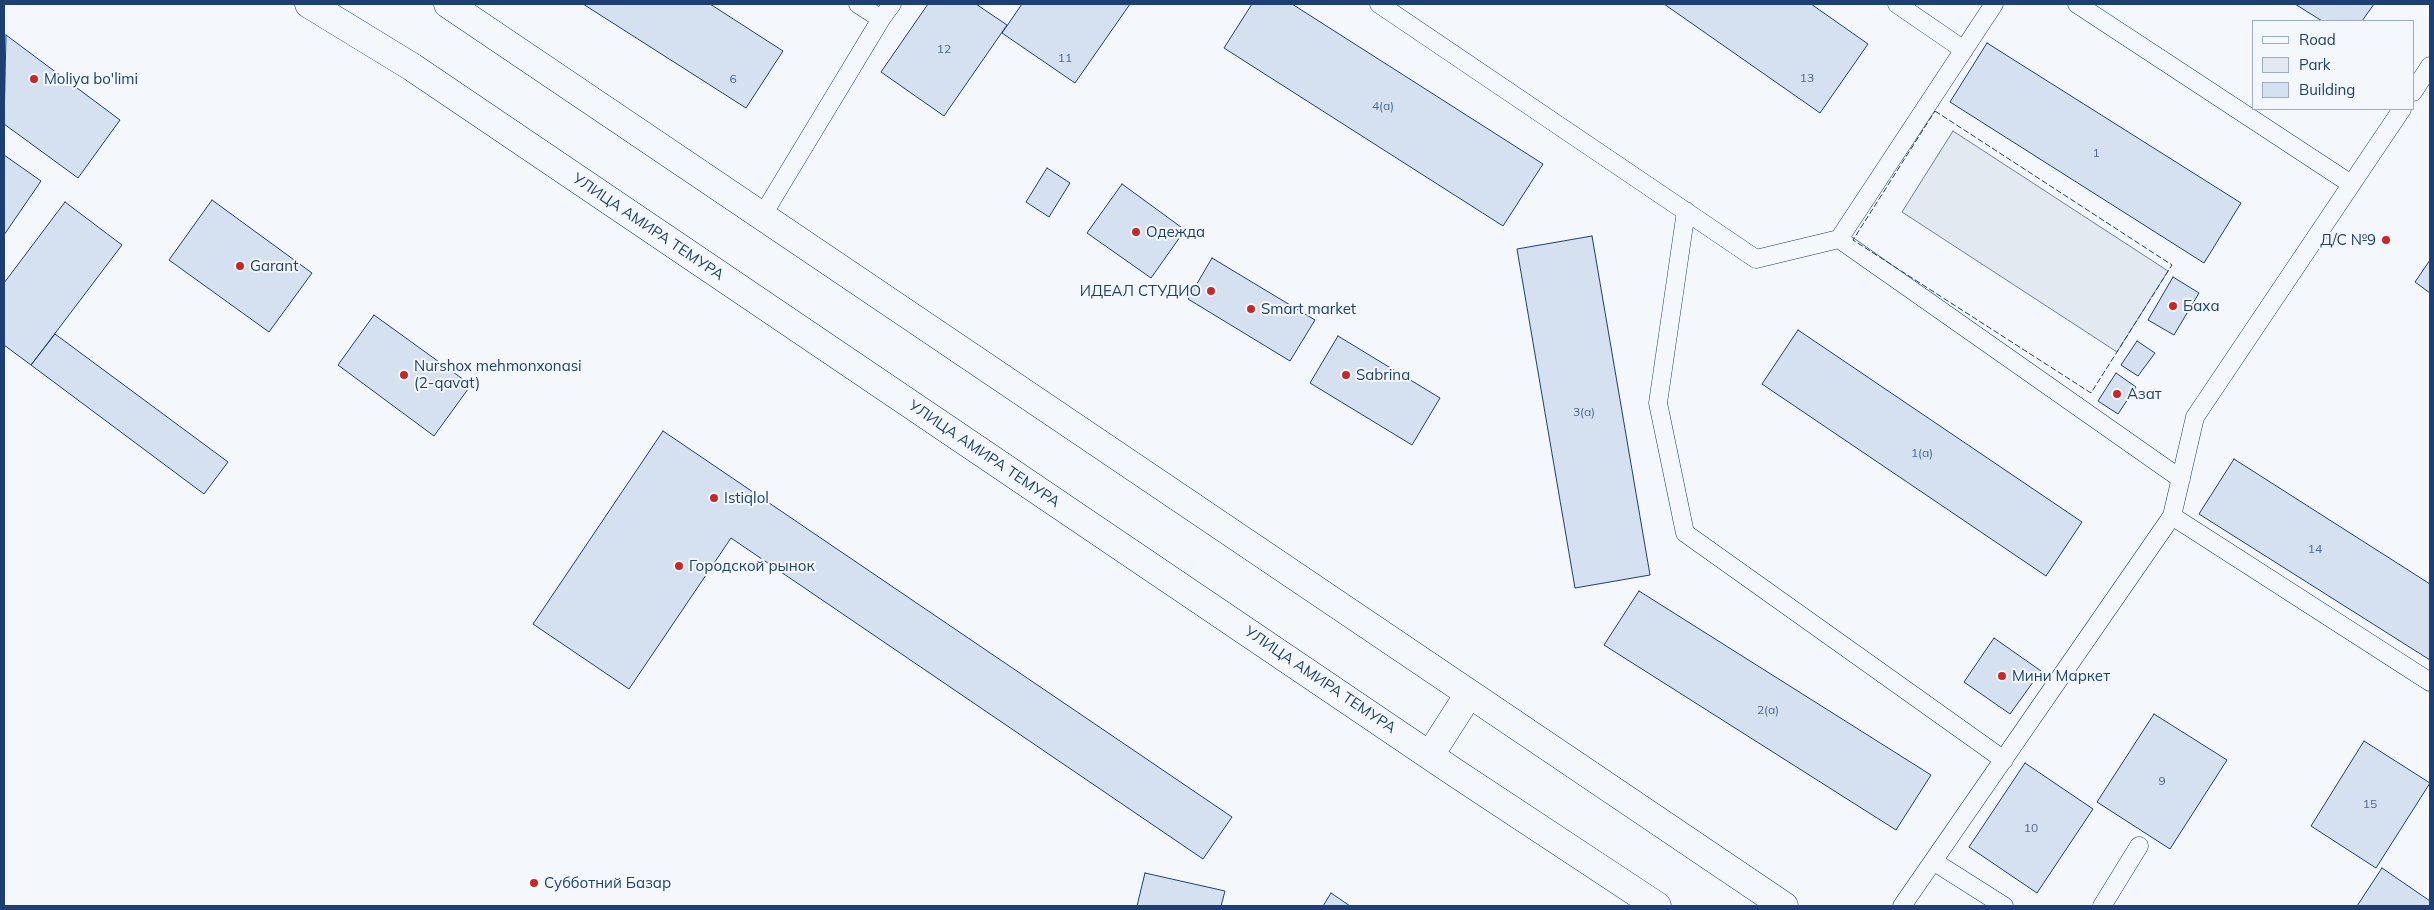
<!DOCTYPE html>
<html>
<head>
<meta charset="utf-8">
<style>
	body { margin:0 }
	#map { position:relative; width:2434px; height:910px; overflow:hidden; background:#f4f7fb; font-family:Mulish,sans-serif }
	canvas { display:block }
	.frame { position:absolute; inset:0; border:5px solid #1d3f73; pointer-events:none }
	.legend { position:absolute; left:2252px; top:20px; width:162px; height:90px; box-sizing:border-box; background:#f4f7fb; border:1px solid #9eadc5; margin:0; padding:6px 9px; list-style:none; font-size:15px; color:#1d3f73 }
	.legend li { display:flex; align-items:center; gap:10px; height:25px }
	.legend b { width:25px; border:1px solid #9eadc5 }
</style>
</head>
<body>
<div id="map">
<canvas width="2434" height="910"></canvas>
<div class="frame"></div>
<ul class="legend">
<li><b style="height:6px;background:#f4f7fb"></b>Road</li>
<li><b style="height:14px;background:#e3e9f0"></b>Park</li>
<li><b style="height:14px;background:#d5e0f0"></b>Building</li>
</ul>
</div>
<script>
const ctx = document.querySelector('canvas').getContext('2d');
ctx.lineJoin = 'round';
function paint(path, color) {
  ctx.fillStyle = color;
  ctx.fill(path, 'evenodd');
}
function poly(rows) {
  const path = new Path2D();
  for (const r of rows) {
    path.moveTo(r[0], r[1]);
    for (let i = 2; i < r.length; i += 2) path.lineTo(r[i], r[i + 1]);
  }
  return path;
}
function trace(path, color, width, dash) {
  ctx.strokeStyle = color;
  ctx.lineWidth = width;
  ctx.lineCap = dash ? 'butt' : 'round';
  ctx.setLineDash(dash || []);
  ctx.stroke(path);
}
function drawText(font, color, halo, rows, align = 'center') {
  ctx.font = font + ' Mulish,sans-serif';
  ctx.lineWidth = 4;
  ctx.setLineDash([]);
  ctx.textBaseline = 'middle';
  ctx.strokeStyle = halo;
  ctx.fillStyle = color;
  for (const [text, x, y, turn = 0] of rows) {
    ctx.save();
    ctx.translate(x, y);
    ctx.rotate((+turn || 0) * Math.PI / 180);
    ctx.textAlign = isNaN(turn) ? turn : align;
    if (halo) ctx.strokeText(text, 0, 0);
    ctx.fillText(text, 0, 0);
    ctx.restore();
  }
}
const green = poly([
	[1953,131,2168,271,2117,352,1902,212,1953,131]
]);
const building = poly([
	[583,4,710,4,783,51,746,108,583,4],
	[928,4,976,4,1007,25,944,116,881,72,928,4],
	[1022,4,1130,4,1075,83,1002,33,1022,4],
	[1252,4,1292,4,1543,164,1503,226,1224,48,1252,4],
	[1664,4,1811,4,1868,44,1820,113,1664,4],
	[2295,4,2374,4,2362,21,2322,21,2295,4],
	[6,35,120,120,78,178,4,124,6,35],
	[1987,43,2241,203,2204,263,1950,102,1987,43],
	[4,155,41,181,4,235,4,155],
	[1047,168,1070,183,1049,217,1026,202,1047,168],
	[1122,184,1185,230,1151,278,1087,233,1122,184],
	[212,200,312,273,269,332,169,260,212,200],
	[65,202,122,245,31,365,4,345,4,283,65,202],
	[1592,236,1650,575,1575,588,1517,249,1592,236],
	[1212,258,1315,320,1290,361,1188,299,1212,258],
	[2430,260,2430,293,2415,282,2430,260],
	[2173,277,2199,293,2174,335,2148,320,2173,277],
	[374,315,471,385,434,436,338,365,374,315],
	[1798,330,2082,522,2046,576,1762,384,1798,330],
	[55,334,228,462,204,494,31,365,55,334],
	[1338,336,1440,398,1412,445,1310,383,1338,336],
	[2137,341,2155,353,2138,376,2121,365,2137,341],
	[2116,373,2136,387,2118,414,2098,401,2116,373],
	[663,431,1232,817,1203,859,731,538,629,689,533,624,663,431],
	[2234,459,2430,584,2430,660,2199,514,2234,459],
	[1639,591,1931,775,1896,830,1604,645,1639,591],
	[1994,638,2041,671,2010,714,1964,682,1994,638],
	[2154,714,2227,760,2170,849,2097,802,2154,714],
	[2364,741,2430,783,2376,868,2311,826,2364,741],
	[2025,763,2093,809,2037,893,1969,847,2025,763],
	[2382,868,2430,901,2430,906,2357,906,2382,868],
	[1145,873,1225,891,1221,906,1137,906,1145,873],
	[1331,893,1350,906,1323,906,1331,893]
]);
const service = poly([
	[1379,4,1756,259,1839,239],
	[1897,4,1964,50],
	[1994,4,1839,239,2181,479],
	[2077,4,2351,184],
	[881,19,892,4],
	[2413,92,2430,66],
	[1686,211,1658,403,1685,533,2004,760],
	[762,216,881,19,858,4],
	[2172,516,2195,417,2402,109],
	[1933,861,2004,906],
	[1902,906,2172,516,2430,682],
	[2102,906,2139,846]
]);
const primary = poly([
	[309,4,412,67,1454,772,1657,906],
	[448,4,1784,906],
	[1430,755,1469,694]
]);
const fence = poly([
	[1935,111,2172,265,2091,393,1853,240,1935,111]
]);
const markers = [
	[34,79,5,"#c62828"],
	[1136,232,5,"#c62828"],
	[2386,240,5,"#c62828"],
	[240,266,5,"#c62828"],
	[1211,291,5,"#c62828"],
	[2173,306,5,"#c62828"],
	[1251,309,5,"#c62828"],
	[404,375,5,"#c62828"],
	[1346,375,5,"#c62828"],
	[2117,394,5,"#c62828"],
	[714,498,5,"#c62828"],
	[679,566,5,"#c62828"],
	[2002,676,5,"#c62828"],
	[534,883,5,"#c62828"]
];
const numberNames = [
	["12",944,49],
	["11",1065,58],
	["13",1807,78],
	["6",733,79],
	["4(а)",1383,106],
	["1",2096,153],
	["3(а)",1584,412],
	["1(а)",1922,453],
	["14",2315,549],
	["2(а)",1768,710],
	["9",2162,781],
	["15",2370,804],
	["10",2031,828]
];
const poiNames = [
	["Moliya bo'limi",44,79],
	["Одежда",1146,232],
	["Д/С №9",2376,240,"right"],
	["Garant",250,266],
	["ИДЕАЛ СТУДИО",1201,291,"right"],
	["Баха",2183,306],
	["Smart market",1261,309],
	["Nurshox mehmonxonasi",414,366],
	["(2-qavat)",414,383],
	["Sabrina",1356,375],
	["Азат",2127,394],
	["Istiqlol",724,498],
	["Городской рынок",689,566],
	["Мини Маркет",2012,676],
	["Субботний Базар",544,883]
];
const streetNames = [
	["УЛИЦА АМИРА ТЕМУРА",648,227,34],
	["УЛИЦА АМИРА ТЕМУРА",984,454,34],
	["УЛИЦА АМИРА ТЕМУРА",1320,680,34]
];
paint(green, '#e3e9f0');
trace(green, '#687fa3', 1);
paint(building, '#d5e0f0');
trace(building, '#1d3f73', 1);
trace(service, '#1d3f73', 19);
trace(primary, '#1d3f73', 29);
trace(service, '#f4f7fb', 18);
trace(primary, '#f4f7fb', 28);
trace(fence, '#1d3f73', 1, [6, 2.5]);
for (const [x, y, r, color] of markers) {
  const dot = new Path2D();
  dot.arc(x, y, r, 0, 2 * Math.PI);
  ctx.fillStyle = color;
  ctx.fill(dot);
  trace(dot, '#f4f7fb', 2);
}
drawText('12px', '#4b6792', null, numberNames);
drawText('15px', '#1d3f73', '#f4f7fb', poiNames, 'left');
drawText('15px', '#1d3f73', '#f4f7fb', streetNames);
</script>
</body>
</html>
